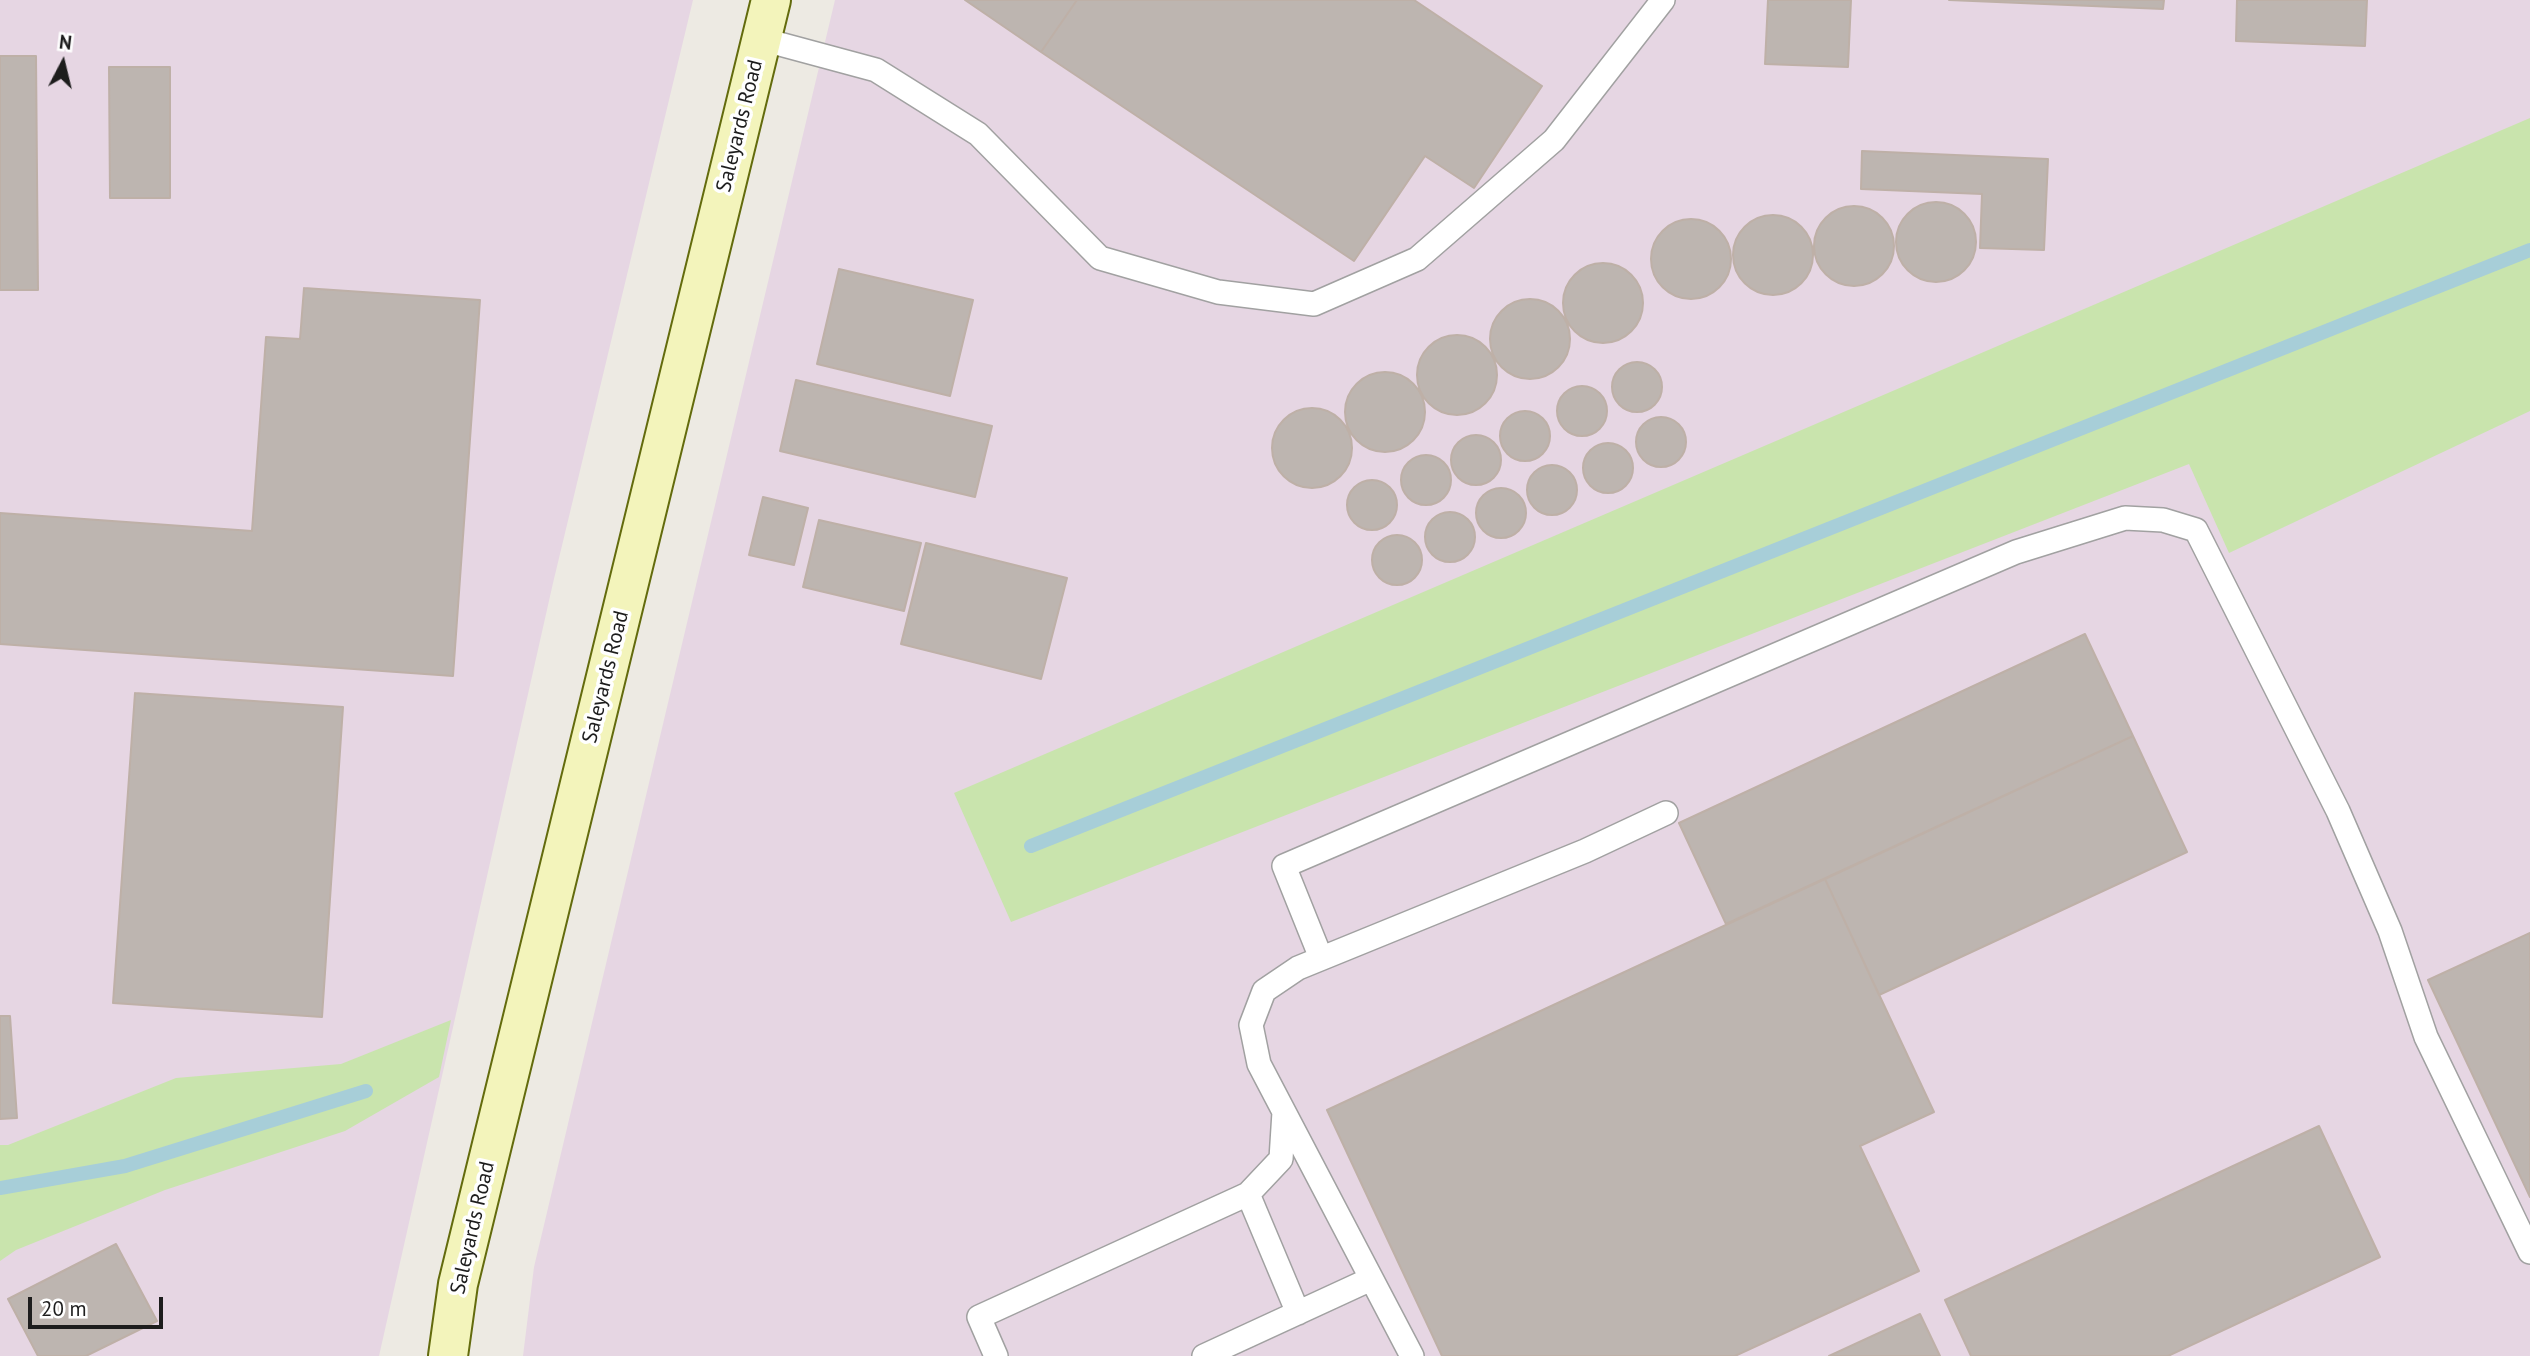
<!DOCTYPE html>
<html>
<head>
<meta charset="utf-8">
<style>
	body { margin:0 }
	#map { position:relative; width:2530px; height:1356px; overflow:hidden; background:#edeae3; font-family:"PT Sans",sans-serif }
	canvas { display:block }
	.north { position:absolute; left:28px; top:28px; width:70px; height:70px; -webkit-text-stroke:5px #fff; paint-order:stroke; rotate:7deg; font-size:19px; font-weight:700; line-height:28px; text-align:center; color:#1d1d1d }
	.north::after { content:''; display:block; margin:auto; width:24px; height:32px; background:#1d1d1d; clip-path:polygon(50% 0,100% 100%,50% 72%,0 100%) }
	.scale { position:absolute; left:28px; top:1297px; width:135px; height:32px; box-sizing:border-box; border:4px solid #1d1d1d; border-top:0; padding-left:9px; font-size:21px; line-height:24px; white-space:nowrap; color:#1d1d1d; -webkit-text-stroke:5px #fff; paint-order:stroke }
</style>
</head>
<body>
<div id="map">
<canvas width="2530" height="1356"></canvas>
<div class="north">N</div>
<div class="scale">20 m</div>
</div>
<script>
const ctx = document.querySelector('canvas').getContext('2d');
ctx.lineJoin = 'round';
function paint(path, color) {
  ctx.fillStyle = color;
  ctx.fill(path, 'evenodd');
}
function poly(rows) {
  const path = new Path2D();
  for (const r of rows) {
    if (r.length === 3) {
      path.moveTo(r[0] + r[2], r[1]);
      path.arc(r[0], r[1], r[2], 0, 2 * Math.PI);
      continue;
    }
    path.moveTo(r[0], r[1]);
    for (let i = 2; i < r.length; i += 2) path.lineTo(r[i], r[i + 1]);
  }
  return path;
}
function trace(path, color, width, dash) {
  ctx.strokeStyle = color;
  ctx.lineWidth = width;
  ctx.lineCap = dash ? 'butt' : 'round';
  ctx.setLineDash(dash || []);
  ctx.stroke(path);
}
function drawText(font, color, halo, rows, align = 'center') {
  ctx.font = font + ' "PT Sans",sans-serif';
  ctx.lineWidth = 7;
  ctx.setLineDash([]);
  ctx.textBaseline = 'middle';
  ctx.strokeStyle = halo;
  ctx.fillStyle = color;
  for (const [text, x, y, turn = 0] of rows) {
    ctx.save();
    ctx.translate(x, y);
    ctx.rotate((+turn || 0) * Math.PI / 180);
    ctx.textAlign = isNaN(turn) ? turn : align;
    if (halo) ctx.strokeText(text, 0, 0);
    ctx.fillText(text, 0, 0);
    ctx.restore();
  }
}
const industrial = poly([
	[0,0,693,0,553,583,379,1356,0,1356],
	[835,0,2530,0,2530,1356,523,1356,534,1267]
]);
const grass = poly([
	[2530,118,2530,411,2229,553,2189,464,1011,922,954,793],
	[451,1020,439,1077,345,1131,165,1190,16,1250,0,1261,0,1145,8,1145,176,1078,341,1064]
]);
const stream = poly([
	[1031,846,2530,250],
	[0,1188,125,1166,366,1091]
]);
const building = poly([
	[965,0,1077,0,1041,52,965,0],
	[1077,0,1414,0,1542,86,1474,188,1425,156,1354,261,1041,52,1077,0],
	[1768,0,1851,0,1848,67,1765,64,1768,0],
	[1949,0,2164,0,2163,9,1949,0],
	[2237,0,2367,0,2365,46,2236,41,2237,0],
	[0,56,36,56,38,290,0,290,0,56],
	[109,67,170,67,170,198,110,198,109,67],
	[1862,151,2048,159,2044,250,1980,248,1982,194,1861,189,1862,151],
	[1936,242,40],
	[1854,246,40],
	[1773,255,40],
	[1691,259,40],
	[1603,303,40],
	[839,269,973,300,950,396,817,364,839,269],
	[304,288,480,300,453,676,0,644,0,513,252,531,266,337,300,339,304,288],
	[1530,339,40],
	[1457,375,40],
	[1637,387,25],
	[1385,412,40],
	[796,380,992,426,975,497,780,451,796,380],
	[1582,411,25],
	[1312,448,40],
	[1525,436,25],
	[1661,442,25],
	[1476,460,25],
	[1608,468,25],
	[1426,480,25],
	[1552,490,25],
	[1372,505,25],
	[1501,513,25],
	[763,497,808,508,794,565,749,555,763,497],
	[1450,537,25],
	[819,520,921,543,904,611,803,587,819,520],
	[1397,560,25],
	[926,543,1067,578,1041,679,901,644,926,543],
	[2085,634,2133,736,1726,924,1679,823,2085,634],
	[135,693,343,707,322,1017,113,1003,135,693],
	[2133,736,2187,852,1879,995,1825,879,2133,736],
	[1825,879,1934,1112,1860,1146,1919,1271,1735,1356,1442,1356,1327,1110,1825,879],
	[2530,933,2530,1197,2428,980,2530,933],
	[0,1016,10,1016,17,1118,0,1119,0,1016],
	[2319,1126,2380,1257,2168,1356,1971,1356,1945,1300,2319,1126],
	[116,1244,157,1321,86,1356,38,1356,8,1299,116,1244],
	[1920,1314,1940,1356,1829,1356,1920,1314]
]);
const lane = poly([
	[761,39,876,70,978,134,1100,258,1218,292,1314,304,1417,259,1554,140,1663,0],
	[1321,958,1284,866,2016,552,2125,518,2163,520,2196,530,2338,811,2390,931,2426,1037,2530,1252],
	[1248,1194,1281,1159,1284,1112],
	[996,1356,979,1317,1248,1194,1298,1313],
	[1204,1356,1371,1279],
	[1412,1356,1259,1064,1251,1025,1264,991,1298,968,1585,851,1666,813]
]);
const secondary = poly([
	[448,1356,458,1284,771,0]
]);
const streetNames = [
	["Saleyards Road",740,126,-76],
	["Saleyards Road",606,677,-76],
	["Saleyards Road",473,1228,-77]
];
paint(industrial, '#e6d6e3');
paint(grass, '#c9e4ad');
trace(stream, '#a7ced8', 14);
paint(building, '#bdb5b0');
trace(building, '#beb0a7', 2);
trace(lane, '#a1a1a1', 26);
trace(secondary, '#636b0d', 42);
trace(lane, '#fff', 23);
trace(secondary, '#f3f4bb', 38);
drawText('21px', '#1d1d1d', '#fff', streetNames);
</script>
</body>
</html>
